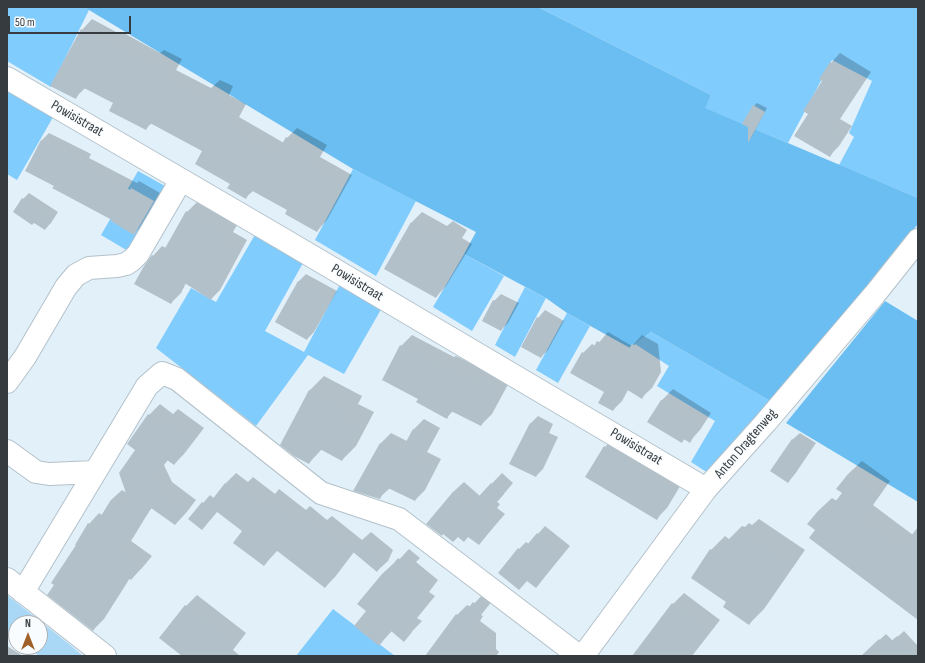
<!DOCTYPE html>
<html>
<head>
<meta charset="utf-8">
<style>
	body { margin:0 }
	#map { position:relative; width:925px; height:663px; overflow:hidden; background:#e2f0fa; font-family:"Sofia Sans Condensed",sans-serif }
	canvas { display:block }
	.frame { position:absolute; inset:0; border:8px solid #353b3e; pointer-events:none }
	.north { position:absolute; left:8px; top:615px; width:40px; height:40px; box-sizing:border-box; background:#f9fcfe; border:1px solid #abafb1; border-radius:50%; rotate:0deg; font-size:11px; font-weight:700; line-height:16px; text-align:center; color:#353b3e }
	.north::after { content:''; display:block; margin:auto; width:14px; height:18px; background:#a06029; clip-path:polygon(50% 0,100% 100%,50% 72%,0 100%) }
	.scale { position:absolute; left:8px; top:16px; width:123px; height:18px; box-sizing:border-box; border:2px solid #353b3e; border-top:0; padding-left:5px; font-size:12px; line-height:14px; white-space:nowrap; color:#353b3e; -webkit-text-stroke:3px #f9fcfe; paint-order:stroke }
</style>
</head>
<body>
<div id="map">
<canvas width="925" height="663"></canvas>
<div class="frame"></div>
<div class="north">N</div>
<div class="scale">50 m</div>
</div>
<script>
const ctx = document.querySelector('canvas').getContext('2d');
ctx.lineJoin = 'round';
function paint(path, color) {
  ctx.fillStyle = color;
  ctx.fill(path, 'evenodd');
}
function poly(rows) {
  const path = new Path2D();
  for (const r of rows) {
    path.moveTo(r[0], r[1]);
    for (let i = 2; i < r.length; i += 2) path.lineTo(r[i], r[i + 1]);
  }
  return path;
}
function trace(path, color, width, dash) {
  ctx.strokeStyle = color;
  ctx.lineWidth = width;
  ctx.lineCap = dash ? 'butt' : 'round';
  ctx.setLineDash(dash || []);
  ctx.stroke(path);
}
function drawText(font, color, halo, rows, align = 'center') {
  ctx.font = font + ' "Sofia Sans Condensed",sans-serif';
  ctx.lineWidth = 3;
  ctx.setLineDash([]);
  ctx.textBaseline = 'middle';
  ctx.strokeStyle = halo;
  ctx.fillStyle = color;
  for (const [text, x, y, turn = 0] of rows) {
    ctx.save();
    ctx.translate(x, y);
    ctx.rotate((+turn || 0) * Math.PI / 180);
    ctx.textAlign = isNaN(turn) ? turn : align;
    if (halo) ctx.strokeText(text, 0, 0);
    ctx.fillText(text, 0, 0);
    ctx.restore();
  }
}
const green = poly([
	[7,7,84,7,89,10,51,87,7,61],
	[538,7,918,7,918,198,839,165,854,137,849,133,872,81,832,60,788,143,704,108,711,95],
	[7,85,56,112,17,180,7,174],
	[353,169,416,201,376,276,315,240],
	[138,171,165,186,128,251,101,235],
	[260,226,308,254,265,331,304,352,345,275,387,299,344,374,308,355,256,426,156,348,191,288,216,302],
	[464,254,504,276,472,331,433,307],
	[525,287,546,298,515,357,495,345],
	[567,313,590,326,558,383,536,370],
	[651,332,772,402,717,471,705,471,691,462,715,421,657,386,669,366,635,344],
	[333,609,395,656,296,656]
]);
const forest = poly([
	[84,7,538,7,711,95,705,108,918,198,918,224,772,402,651,332,630,348,567,313,546,298,464,254,476,232,353,169],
	[885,301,918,321,918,502,786,423]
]);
const water = poly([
	[7,595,69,644,83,656,39,656,27,647,40,647,40,623,16,623,16,639,7,632]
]);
const shadow = poly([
	[92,19,120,34,122,32,160,53,164,50,182,59,176,70,211,88,220,80,233,86,229,95,246,104,239,117,284,143,287,138,297,128,327,145,320,157,352,175,327,220,317,231,288,210,253,191,245,198,231,184,204,150,152,123,145,129,115,102,86,87,75,98,52,85,82,30],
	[840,53,871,72,840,119,852,126,839,146,829,156,810,113,831,63],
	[757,103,767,108,751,138,749,127,754,106],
	[49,133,91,154,89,158,137,183,139,181,160,193,141,226,134,233,114,219,26,170,42,140],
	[29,193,58,212,51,223,45,229,23,199],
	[197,202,237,225,233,232,247,240,220,290,211,299,186,283,181,293,171,303,153,256,162,246,166,248,187,212],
	[422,212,447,226,453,221,467,230,462,238,472,244,446,286,436,297,412,222],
	[306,274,337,291,314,332,307,339,276,322,299,281],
	[501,294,519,303,508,323,501,330,494,301],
	[545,310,564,321,548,350,541,357,538,318],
	[608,332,632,346,642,335,658,344,661,372,652,388,642,397,628,390,622,401,613,410,605,391,583,353,592,344,596,346],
	[412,335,454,357,456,356,487,371,512,377,492,414,481,425,453,411,447,417,419,399,401,346],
	[324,376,362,396,358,404,374,412,356,446,342,460,322,449,309,463,281,444,310,390],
	[673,389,711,413,700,430,690,441,685,439,681,442,648,422,662,400],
	[160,404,173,414,178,409,204,428,184,454,174,464,168,460,164,465,172,482,196,500,186,513,175,524,152,508,150,510,131,541,152,556,142,568,131,579,130,578,104,619,93,630,77,545,89,524,99,513,102,515,111,500,122,490,127,493,136,449,149,415],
	[538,416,553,424,549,433,558,437,543,469,536,476,530,424],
	[424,419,440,428,427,452,441,459,425,490,415,500,390,488,379,498,381,443,391,433,407,441,414,429],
	[800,433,816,443,795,474,788,482,792,440],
	[616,436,685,478,667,508,656,519,605,447],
	[862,461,890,481,873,505,913,535,918,530,918,619,817,529,818,511,832,498,837,501,843,493,848,474],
	[236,473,248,482,253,477,275,494,279,489,306,510,310,506,327,520,332,516,362,540,371,532,393,550,388,561,377,571,354,552,335,577,325,587,278,550,264,565,244,531,218,511,202,529,189,519,210,495,215,499,226,483],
	[502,473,513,483,497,502,500,504,497,508,505,514,479,544,468,536,458,536,443,533,428,524,453,492,464,482,480,496],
	[759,519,805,550,764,609,749,624,728,602,711,550,725,536,729,539,742,526,745,527,749,523,752,525],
	[545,526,570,546,536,587,527,580,519,549,526,542,529,544],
	[409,549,420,558,416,562,438,580,429,592,435,596,417,618,422,621,404,640,392,631,379,644,367,611,382,574,393,564,394,565],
	[484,593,493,600,481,615,483,616,480,621,496,633,496,649,499,652,496,656,427,655,457,615,467,605,471,607],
	[684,593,720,620,692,656,633,656,673,604],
	[197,595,246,633,233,650,239,655,238,656,184,656,161,638,186,606],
	[904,631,918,646,918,655,917,656,862,656,886,634,893,641],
	[7,646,23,656,7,656]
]);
const building = poly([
	[81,29,109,44,111,41,150,64,153,59,172,70,167,80,204,100,209,89,223,97,219,106,236,115,229,127,276,155,286,137,318,155,311,168,343,185,317,232,285,214,287,210,251,190,246,199,227,188,230,184,195,164,202,151,150,123,146,130,109,111,113,103,82,87,76,99,50,86],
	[830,62,862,83,831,129,843,136,830,157,794,136,808,114,803,111,822,81,819,79],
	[753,105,765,112,748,143,748,127,742,124],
	[41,140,85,161,83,165,130,190,131,188,154,201,134,235,111,221,112,220,52,188,54,186,25,171],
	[22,198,53,218,45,230,34,223,32,225,13,212],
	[186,211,228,234,224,242,238,250,211,300,183,282,171,304,134,284,144,266,152,255,159,259],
	[411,222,437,237,441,231,457,241,452,249,462,255,436,298,384,269],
	[298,281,330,299,307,340,275,322],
	[493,300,512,310,501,331,482,321],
	[537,317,557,328,541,358,521,347],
	[597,341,624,356,632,344,649,354,652,382,642,399,626,389,613,411,598,403,604,392,570,373,582,352,589,356],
	[400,345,443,368,444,366,477,382,480,376,501,388,481,426,451,411,447,419,416,402,418,399,382,380],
	[309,390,348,410,344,418,361,427,342,461,318,448,309,464,294,456,280,445],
	[661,400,701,424,690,443,684,439,682,443,647,422],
	[148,414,162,425,167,419,194,439,174,465,167,460,154,477,162,493,187,511,175,525,151,508,147,515,145,514,121,552,142,567,131,580,128,578,93,631,47,595,54,585,51,583,76,545,75,545,88,523,94,527,111,500,133,513,119,473,135,450,127,444],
	[530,423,547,431,543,440,552,445,536,477,509,464],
	[413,429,431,439,418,462,432,469,415,501,386,487,380,499,353,491,380,443,400,453],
	[792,439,810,451,788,483,770,471],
	[604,446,675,489,657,520,585,477],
	[848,474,878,495,860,519,901,549,918,527,918,620,809,538,815,530,807,524,818,511,824,516,842,493,836,489],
	[225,483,238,492,242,487,264,504,268,499,295,520,298,516,317,530,321,526,352,551,360,541,384,560,377,572,353,552,325,588,276,550,264,566,233,543,242,531,208,505],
	[491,483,504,494,487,513,491,515,488,519,495,525,479,545,468,537,464,542,458,537,453,542,443,534,442,536,426,524,453,492,470,506],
	[202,502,216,513,202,530,188,519],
	[744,532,791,565,749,625,723,607,726,602,691,578,710,549,717,554,727,539,730,541,734,537,738,540],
	[537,533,563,554,536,588,527,581,519,590,498,573,518,548,522,551],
	[398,558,410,568,407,573,429,591,420,602,425,607,408,629,412,632,404,642,391,631,379,646,354,626,366,611,357,604,382,574,384,575],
	[473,602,483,610,472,626,474,627,470,632,486,644,486,651,482,656,425,656,456,614,461,618],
	[672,603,710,631,691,656,632,656],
	[185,605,236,645,228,656,182,656,159,638],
	[897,636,915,656,861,656,879,639,886,646]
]);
const minor = poly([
	[7,78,281,238,706,489],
	[7,382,25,357,66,287,76,275,89,268,117,266,126,264,132,260,138,254,181,180],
	[7,451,36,472,49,474,95,472],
	[7,579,105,656],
	[23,592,147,386,162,373,177,379,321,493,399,519,579,656]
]);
const major = poly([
	[583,656,706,489,766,422,875,294,918,240]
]);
const streetNames = [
	["Powisistraat",77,119,30],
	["Powisistraat",357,283,31],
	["Anton Dragtenweg",746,444,-49],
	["Powisistraat",636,447,31]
];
paint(green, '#80ccfd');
paint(forest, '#6bbef1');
paint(water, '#a9d8f7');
paint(shadow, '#0003');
paint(building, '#b2c0ca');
trace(minor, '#b3c1ca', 24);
trace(major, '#b3c1ca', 24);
trace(minor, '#fff', 22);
trace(major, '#fff', 22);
drawText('14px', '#353b3e', '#f9fcfe', streetNames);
</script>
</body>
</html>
